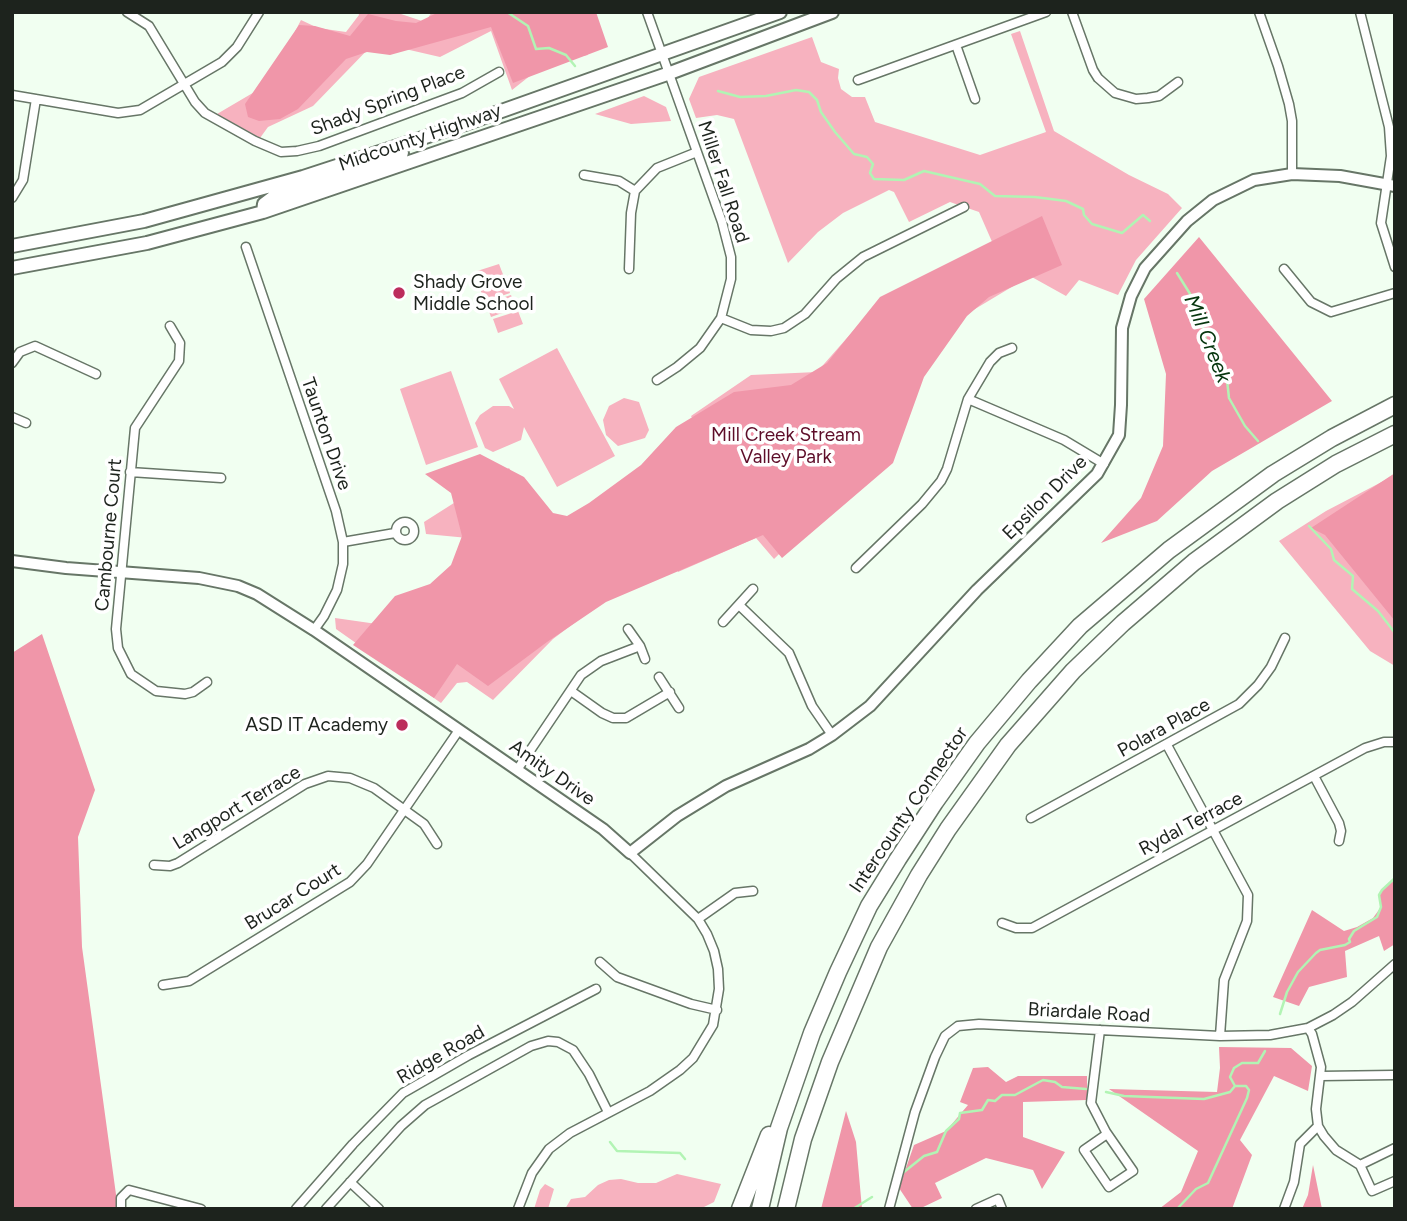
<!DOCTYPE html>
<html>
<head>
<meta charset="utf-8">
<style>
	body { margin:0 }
	#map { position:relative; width:1407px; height:1221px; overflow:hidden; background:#f1fff1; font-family:Figtree,sans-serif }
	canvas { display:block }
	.frame { position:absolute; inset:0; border:14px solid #1d231d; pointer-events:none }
</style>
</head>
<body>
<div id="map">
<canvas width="1407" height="1221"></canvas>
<div class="frame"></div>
</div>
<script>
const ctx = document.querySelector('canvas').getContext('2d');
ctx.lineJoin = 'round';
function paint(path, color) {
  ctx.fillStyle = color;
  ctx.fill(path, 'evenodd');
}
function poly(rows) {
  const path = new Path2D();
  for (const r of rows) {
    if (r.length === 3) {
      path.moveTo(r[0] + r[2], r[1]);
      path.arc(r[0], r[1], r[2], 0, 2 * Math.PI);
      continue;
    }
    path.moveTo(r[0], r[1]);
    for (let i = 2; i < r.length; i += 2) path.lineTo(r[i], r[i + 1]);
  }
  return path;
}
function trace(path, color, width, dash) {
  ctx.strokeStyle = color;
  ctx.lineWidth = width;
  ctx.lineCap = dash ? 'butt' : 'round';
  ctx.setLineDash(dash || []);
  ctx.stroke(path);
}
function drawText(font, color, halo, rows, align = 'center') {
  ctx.font = font + ' Figtree,sans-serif';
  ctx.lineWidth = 7;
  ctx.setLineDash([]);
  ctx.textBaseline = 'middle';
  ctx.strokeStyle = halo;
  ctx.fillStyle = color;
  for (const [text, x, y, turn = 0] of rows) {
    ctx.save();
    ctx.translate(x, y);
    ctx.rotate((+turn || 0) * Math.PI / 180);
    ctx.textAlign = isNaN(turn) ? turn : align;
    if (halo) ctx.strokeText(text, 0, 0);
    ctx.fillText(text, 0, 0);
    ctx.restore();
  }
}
const green = poly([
	[358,12,395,12,425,22,432,12,573,12,588,55,545,64,512,90,491,31,440,57,375,42,313,106,268,127,260,138,217,114,268,84,301,20,318,28,346,32,359,15],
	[1020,31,1054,131,1129,175,1168,194,1182,208,1136,260,1118,295,1079,280,1066,296,1030,276,935,333,883,452,774,559,756,538,678,572,677,569,606,599,553,639,493,700,467,682,457,683,441,703,336,629,335,618,391,626,444,585,468,538,426,534,424,522,509,468,568,559,715,463,691,416,751,375,817,372,882,298,993,244,979,212,950,202,909,222,894,192,889,190,843,213,818,232,788,263,734,119,717,115,696,118,689,99,699,77,812,37,821,62,839,69,838,78,841,89,852,97,865,97,875,122,980,155,1046,132,1011,34],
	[644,96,666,107,671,121,631,124,595,114],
	[499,264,504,277,479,286,474,272],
	[505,279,510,293,484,302,480,288],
	[511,295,516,308,491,317,486,303],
	[518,311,523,324,498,333,493,319],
	[557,348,615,456,557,487,524,427,521,440,493,452,485,448,475,423,480,415,493,406,509,406,514,409,499,379],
	[451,371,478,447,426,465,400,389],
	[624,398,639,402,649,430,645,438,618,446,606,435,603,420,609,406],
	[1395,475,1395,666,1370,651,1279,541,1326,511],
	[677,1174,721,1184,714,1202,700,1209,565,1209,571,1199,585,1197,598,1185,609,1180,621,1179,638,1183,656,1183],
	[545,1184,554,1189,548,1209,534,1209,540,1190]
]);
const forest = poly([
	[439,12,596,12,608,47,513,83,491,27,390,55,367,52,346,59,298,109,280,119,259,121,248,117,245,104,299,25,315,26,350,36,368,14,396,21,416,23],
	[1042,216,1062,265,989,297,967,316,924,377,893,463,782,558,763,535,606,602,547,642,488,686,457,664,434,698,353,645,395,596,430,584,451,565,462,536,451,493,425,474,480,454,524,477,553,513,567,516,589,503,641,465,676,427,734,392,791,385,827,363,880,297],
	[1199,237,1332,401,1212,471,1157,521,1101,543,1141,498,1163,446,1166,374,1144,299],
	[1395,473,1395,621,1325,535,1311,528],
	[42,634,95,790,78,837,82,947,118,1209,12,1209,12,653],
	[1395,878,1395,944,1384,951,1379,936,1345,951,1347,977,1309,987,1299,1006,1273,997,1312,910,1344,931,1357,927,1373,918,1381,907,1379,895,1382,890],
	[1219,1047,1291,1048,1312,1066,1308,1091,1274,1076,1240,1140,1252,1155,1232,1209,1159,1209,1181,1192,1198,1151,1109,1089,1217,1092,1220,1068],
	[988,1067,1006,1082,1018,1076,1087,1076,1087,1100,1023,1102,1023,1137,1065,1152,1042,1189,1033,1170,986,1158,935,1183,942,1198,919,1209,913,1209,899,1188,914,1145,946,1131,968,1105,960,1102,973,1068],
	[846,1111,856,1142,862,1209,821,1209],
	[1313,1165,1322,1209,1302,1209,1308,1195]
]);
const stream = poly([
	[507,12,528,26,536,49,549,48,566,55,575,66],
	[718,91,740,97,766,96,796,90,809,92,817,100,821,112,835,132,854,154,867,157,873,164,870,173,874,179,904,180,924,171,980,184,995,196,1035,197,1066,201,1083,209,1084,215,1092,224,1122,233,1143,215,1150,221],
	[1177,273,1197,305,1210,356,1218,373,1227,380,1229,398,1245,426,1258,441],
	[1309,526,1331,549,1334,560,1353,576,1352,589,1378,611,1395,633],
	[1280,1014,1287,992,1298,972,1316,953,1320,950,1345,945,1350,942,1349,939,1354,931,1377,917,1381,907,1379,895,1382,890,1395,878],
	[1106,1092,1124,1096,1204,1099,1230,1092,1235,1086],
	[610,1142,617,1151,680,1153,685,1159],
	[904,1172,924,1156,937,1152,946,1131,959,1119,960,1113,982,1110,988,1100,995,1101,1002,1095,1015,1095,1043,1080,1055,1082,1062,1087,1086,1089],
	[853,1209,872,1197],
	[1177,1209,1196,1189,1208,1183,1247,1098,1249,1090,1246,1086,1235,1086,1230,1077,1234,1068,1242,1063,1258,1063,1265,1051]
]);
const minor = poly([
	[127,12,149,26,195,102,205,113,255,141,281,152,297,151,319,146,462,93,499,72],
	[647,12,722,222,731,257,731,279,721,318,700,348,677,367,657,380],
	[1072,12,1093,70,1098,78,1115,93,1136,99,1148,98,1159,96,1178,82],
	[1259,12,1278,66,1289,104,1292,121,1292,174],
	[1360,12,1389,127,1391,156,1381,223,1395,267],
	[956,45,975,99],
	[858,80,1046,12],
	[12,95,118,113,140,110,222,62,237,47,259,12],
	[584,175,619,181,635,191],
	[12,198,23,180,36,99],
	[246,247,336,511,343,542,343,564,337,590,324,616,314,630],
	[629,269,631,213,635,191,657,168,697,152],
	[1284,269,1311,302,1331,312,1395,293],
	[721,318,751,330,771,331,784,328,805,314,836,279,863,257,964,207],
	[170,326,180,343,179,361,135,428,116,629,118,648,131,674,156,691,185,694,193,692,207,682],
	[12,363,20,352,35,346,96,374],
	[968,399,1064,440,1104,464],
	[12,417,26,423],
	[130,472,221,478],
	[405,531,9],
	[343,542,395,533],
	[856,568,922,504,941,481,947,469,968,399,990,362,999,353,1012,348],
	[739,605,789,653,812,706,832,735],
	[723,622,753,589],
	[628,629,640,646,645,659],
	[659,677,679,708],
	[571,691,602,713,613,718,626,718,670,692],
	[1167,745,1248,895,1247,921,1224,980,1220,1036],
	[517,770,581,675,601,661,640,646],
	[1314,776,1339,823,1341,831,1339,841],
	[1031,818,1239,704,1258,685,1271,667,1285,638],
	[154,865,170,866,178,863,305,784,328,776,350,778,374,788,424,824,437,844],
	[698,919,735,893,753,891],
	[1002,923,1016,928,1032,928,1365,748,1384,742,1395,742],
	[600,962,617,977,691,1004,717,1010],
	[163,985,189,981,350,882,367,864,459,730],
	[1100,1030,1091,1103,1106,1132,1133,1171,1109,1187,1084,1150,1107,1134],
	[1321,1076,1393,1075],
	[1318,1126,1324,1136,1336,1150,1360,1165,1372,1191,1395,1181],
	[1360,1165,1395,1148],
	[350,1182,379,1209],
	[121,1209,121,1198,129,1190,201,1209],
	[296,1209,353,1144,403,1093,469,1055,596,989],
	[326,1209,401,1126,425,1105,531,1046,548,1041,558,1042,573,1050,589,1074,608,1112],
	[518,1209,532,1173,549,1149,570,1133,650,1091,680,1070,693,1058,713,1025,719,989,718,969,714,951,707,934,698,919,630,853],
	[889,1209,915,1112,935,1057,945,1036,958,1026,979,1024,1220,1036,1270,1035,1308,1028,1333,1015,1352,1002,1395,964],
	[976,1209,998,1199,1002,1209],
	[1284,1209,1294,1182,1300,1144,1318,1126,1316,1109,1321,1067,1312,1034,1308,1028]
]);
const tertiary = poly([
	[12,561,66,568,199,578,238,586,257,594,314,630,603,829,630,853,677,816,726,786,809,749,832,735,870,706,977,590,1097,474,1119,435,1121,405,1122,328,1131,296,1145,268,1187,221,1213,200,1254,180,1292,174,1340,176,1395,186]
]);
const primary = poly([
	[263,212,264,204,272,198,402,153],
	[12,246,144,221,303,177,465,124,780,12],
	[12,268,147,243,263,212,670,73,832,12]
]);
const motorway = poly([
	[740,1209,769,1135],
	[760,1209,779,1128,812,1033,838,972,869,906,898,859,935,802,977,743,1029,681,1080,626,1169,550,1273,474,1332,438,1395,405],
	[786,1209,803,1139,830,1062,879,947,919,875,948,829,1008,745,1073,671,1123,623,1194,562,1277,501,1336,464,1395,434]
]);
const markers = [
	[399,293,7,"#bc2d5c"],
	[402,725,7,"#bc2d5c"]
];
const streetNames = [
	["Shady Spring Place",388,101,-21],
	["Midcounty Highway",420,138,-19],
	["Miller Fall Road",723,182,72],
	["Taunton Drive",326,434,71],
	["Epsilon Drive",1045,498,-45],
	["Cambourne Court",109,535,-85],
	["Polara Place",1164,728,-29],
	["Amity Drive",552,773,35],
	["Langport Terrace",237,808,-31],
	["Intercounty Connector",909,810,-56],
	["Rydal Terrace",1191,824,-28],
	["Brucar Court",293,897,-32],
	["Briardale Road",1089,1013,3],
	["Ridge Road",441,1055,-30]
];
const poiNames = [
	["Shady Grove",413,282],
	["Middle School",413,304],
	["ASD IT Academy",388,725,"right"]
];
const parkNames = [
	["Mill Creek Stream",786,435],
	["Valley Park",786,457]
];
const waterNames = [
	["Mill Creek",1207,339,68]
];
paint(green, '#f7b2bf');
paint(forest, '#f096a9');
trace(stream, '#b2f4b4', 2.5);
trace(minor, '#677667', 11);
trace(tertiary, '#677667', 14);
trace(primary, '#677667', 16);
trace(motorway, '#677667', 19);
trace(minor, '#fff', 8);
trace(tertiary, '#fff', 10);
trace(primary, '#fff', 12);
trace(motorway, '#fff', 16);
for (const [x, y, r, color] of markers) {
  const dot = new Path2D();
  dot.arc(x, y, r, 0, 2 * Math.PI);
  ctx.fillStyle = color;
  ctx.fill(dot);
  trace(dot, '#fff', 2.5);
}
drawText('19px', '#1d231d', '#fff', streetNames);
drawText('19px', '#1d231d', '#fff', poiNames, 'left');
drawText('19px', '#5d0d29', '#fff', parkNames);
drawText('italic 21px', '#05350d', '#fff', waterNames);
</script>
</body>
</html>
